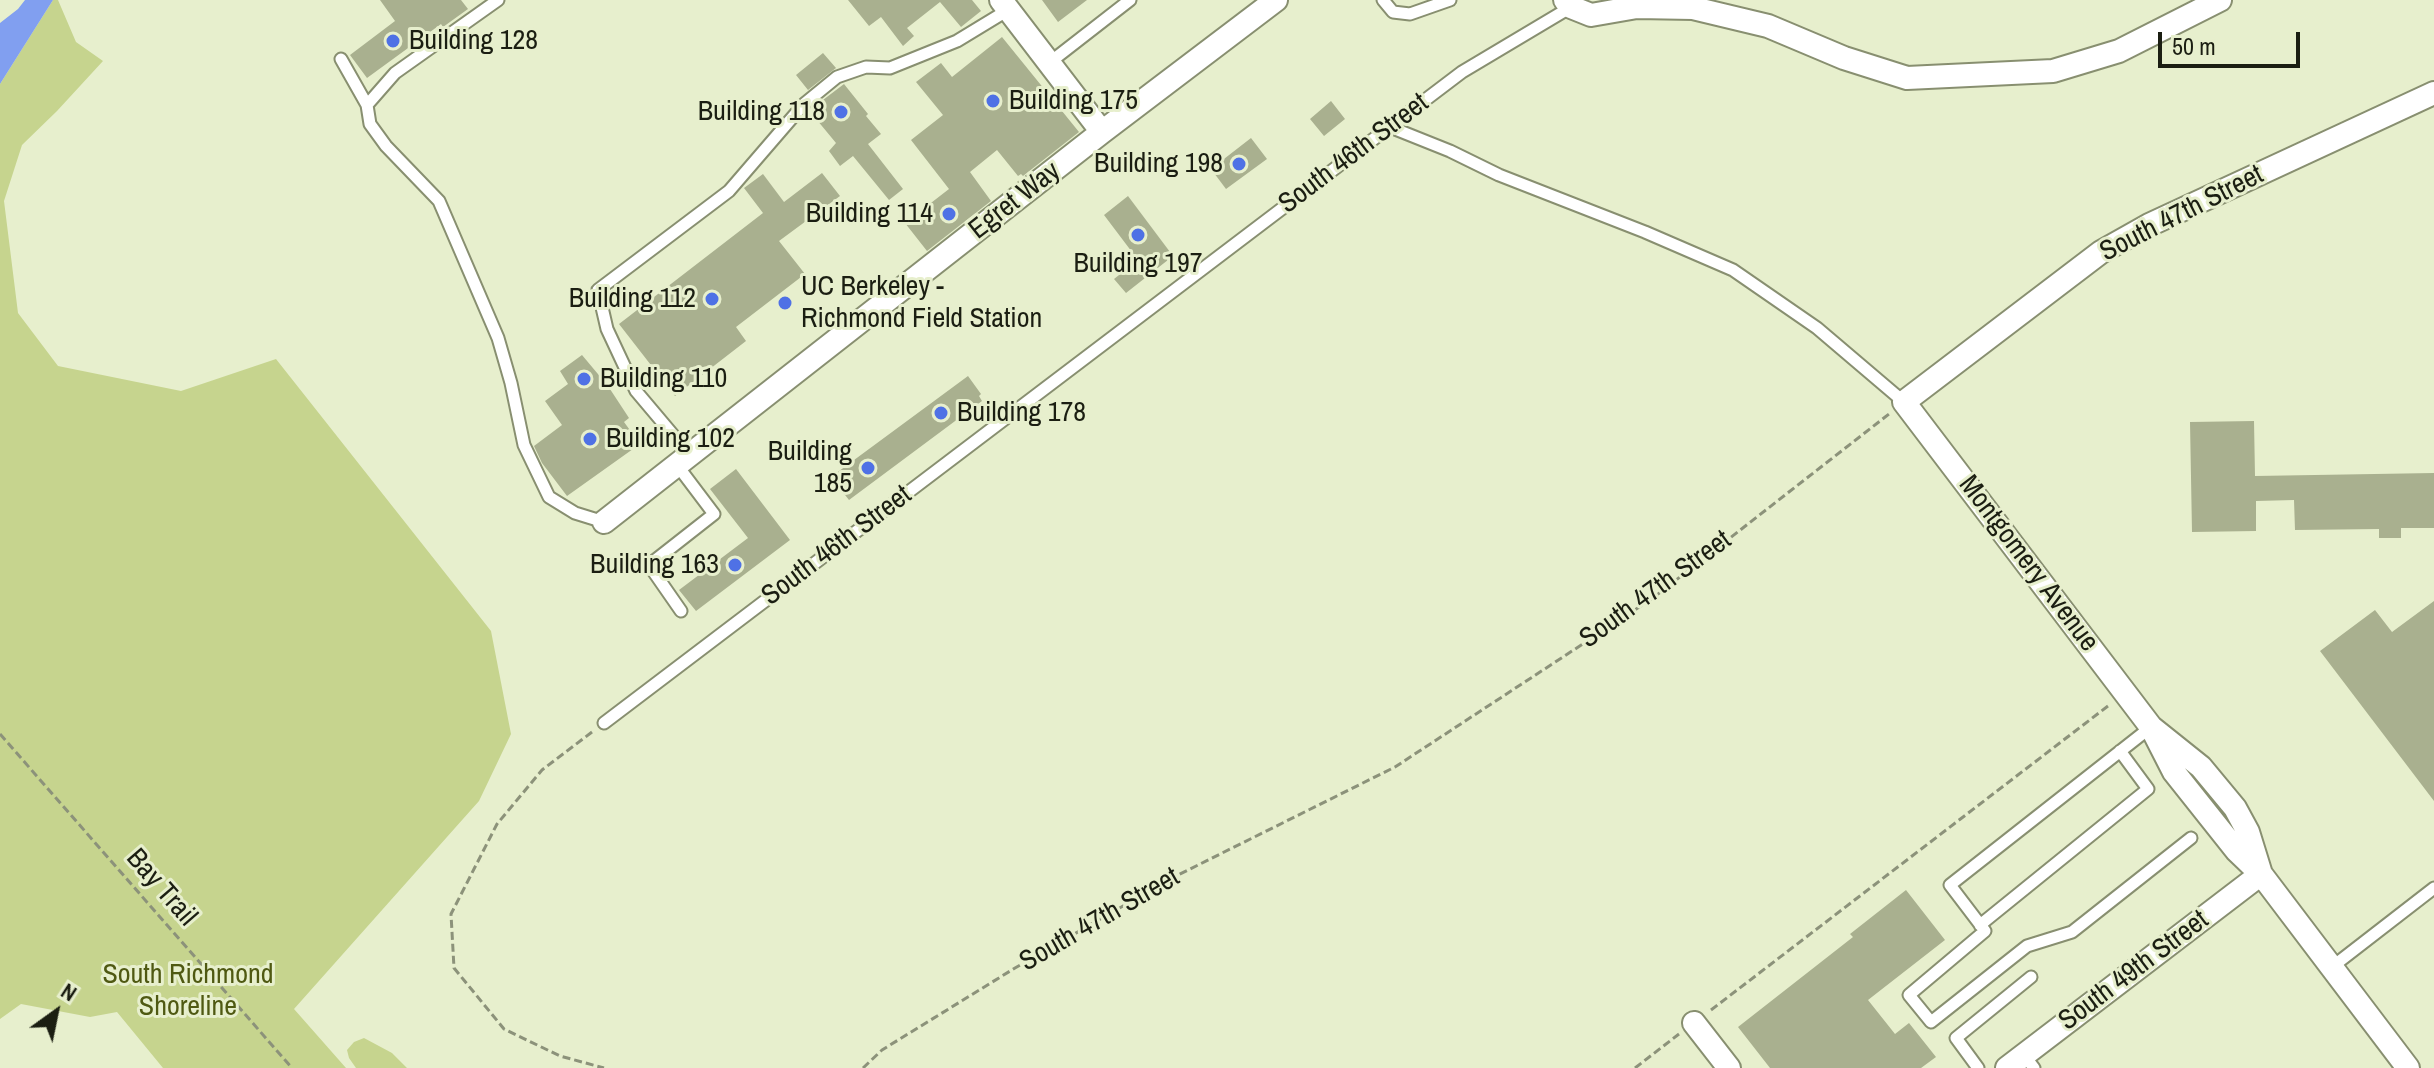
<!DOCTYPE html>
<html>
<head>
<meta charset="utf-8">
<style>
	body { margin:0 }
	#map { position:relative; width:2434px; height:1068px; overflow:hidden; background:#e7efcd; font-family:"Archivo Narrow",sans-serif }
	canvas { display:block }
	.north { position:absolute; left:16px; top:972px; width:80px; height:80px; -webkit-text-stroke:6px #e7efcd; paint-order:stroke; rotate:33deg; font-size:22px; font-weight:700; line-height:32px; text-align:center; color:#1b1e12 }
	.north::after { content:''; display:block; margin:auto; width:28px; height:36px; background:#1b1e12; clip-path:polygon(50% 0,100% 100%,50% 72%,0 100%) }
	.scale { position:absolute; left:2158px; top:32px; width:142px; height:36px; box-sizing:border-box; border:4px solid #1b1e12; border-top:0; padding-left:10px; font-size:24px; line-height:28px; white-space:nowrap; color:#1b1e12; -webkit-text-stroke:6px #e7efcd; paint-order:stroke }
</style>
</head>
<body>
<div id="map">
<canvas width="2434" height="1068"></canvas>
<div class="north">N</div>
<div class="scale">50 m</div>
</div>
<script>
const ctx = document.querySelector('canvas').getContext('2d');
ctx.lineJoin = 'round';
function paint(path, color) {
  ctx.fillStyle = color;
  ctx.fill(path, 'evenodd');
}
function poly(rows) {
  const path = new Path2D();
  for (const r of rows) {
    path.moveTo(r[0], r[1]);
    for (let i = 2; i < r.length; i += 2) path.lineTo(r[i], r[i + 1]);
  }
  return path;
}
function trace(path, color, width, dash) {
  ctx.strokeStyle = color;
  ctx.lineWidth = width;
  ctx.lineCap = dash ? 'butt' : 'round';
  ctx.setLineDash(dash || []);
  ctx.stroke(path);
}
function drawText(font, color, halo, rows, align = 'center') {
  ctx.font = font + ' "Archivo Narrow",sans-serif';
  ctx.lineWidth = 6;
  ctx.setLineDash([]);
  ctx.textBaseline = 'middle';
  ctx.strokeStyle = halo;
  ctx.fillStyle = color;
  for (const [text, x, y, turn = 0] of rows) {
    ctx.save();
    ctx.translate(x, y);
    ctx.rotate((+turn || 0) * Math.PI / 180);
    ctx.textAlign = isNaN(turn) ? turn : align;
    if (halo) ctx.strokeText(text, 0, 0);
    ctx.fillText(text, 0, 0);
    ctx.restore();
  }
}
const green = poly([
	[53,0,58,0,76,42,103,61,57,111,22,145,4,201,18,313,58,366,181,391,276,359,491,631,511,734,479,801,294,1009,346,1068,163,1068,117,1012,90,1017,21,1004,0,1019,0,84],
	[364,1038,392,1053,407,1068,356,1068,349,1058,347,1050,354,1042]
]);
const water = poly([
	[25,0,53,0,0,84,0,23,18,9]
]);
const building = poly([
	[380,0,461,0,468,9,443,27,441,24,367,78,350,55,395,21],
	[848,0,972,0,981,11,961,27,940,2,907,28,914,36,903,46,881,17,869,26],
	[1042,0,1087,0,1058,22],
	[1002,37,1079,132,1023,176,1021,174,1018,176,997,150,970,172,991,201,927,251,905,223,949,189,911,140,943,115,916,82,941,63,952,77],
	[823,53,836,68,808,90,796,75],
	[844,84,868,114,866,116,881,134,868,144,903,189,889,200,853,156,840,166,829,151,836,143,812,114,820,105,819,103],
	[1331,101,1345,119,1324,136,1310,119],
	[1251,138,1267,159,1226,189,1211,169],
	[822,173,840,196,779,241,805,274,736,327,746,341,675,396,619,324,763,213,744,188,763,174,784,202],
	[1128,196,1173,256,1126,293,1114,279,1138,260,1104,215],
	[582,355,608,386,629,418,624,422,640,444,567,496,542,463,534,446,562,425,545,401,568,384,560,371],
	[968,376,981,394,979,396,982,401,849,500,831,477],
	[2254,421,2255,476,2434,473,2434,528,2401,528,2401,538,2379,538,2379,529,2295,530,2294,500,2256,501,2256,531,2192,532,2190,422],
	[736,469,790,540,696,611,679,590,748,538,710,489],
	[2434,601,2434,801,2320,651,2375,610,2392,632],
	[1906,890,1945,940,1868,1000,1895,1034,1909,1023,1936,1057,1921,1068,1770,1068,1738,1027,1853,937,1850,934]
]);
const path = poly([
	[592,732,542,770,497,824,451,914,454,968,504,1029,560,1056,604,1068],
	[0,734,292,1068],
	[1711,1010,2108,706],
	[863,1068,882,1050,1015,968,1170,879,1395,767,1653,598,1889,414],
	[1635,1068,1679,1034]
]);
const lane = poly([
	[1383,0,1393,12,1410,14,1450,0],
	[341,59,367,105,370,124,386,146,439,201,498,338,511,383,524,445,549,497,575,513,604,522],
	[1049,63,1130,0],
	[367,105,395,73,498,0],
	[1390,127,1450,151,1499,175,1645,232,1733,270,1817,328,1904,402],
	[690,455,636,391,607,329,598,290,729,191,804,104,837,77,866,67,890,68,957,41,1008,10],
	[677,465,714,514,649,565,681,611],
	[604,723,1462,72,1571,7],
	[2151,727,1950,885,1985,931,1909,995,1931,1022,2027,946,2072,932,2191,838],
	[1980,925,2148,789,2120,751],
	[2332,967,2434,888],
	[2024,1055,2034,1068],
	[1978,1068,1956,1038,2031,977]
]);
const street = poly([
	[1001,0,1102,132],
	[1565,0,1571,7,1591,15,1637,7,1693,8,1768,26,1844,58,1907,78,2053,71,2119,51,2220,0],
	[604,522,1102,132,1276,0],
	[2151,727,1904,402,2101,252,2149,225,2434,93],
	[2261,874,2248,832,2235,808,2201,767,2151,727,2174,772,2236,850,2261,874,2408,1068],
	[1694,1023,1729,1068],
	[2007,1068,2261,874]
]);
const markers = [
	[393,41,8,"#4f71e5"],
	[993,101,8,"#4f71e5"],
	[841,112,8,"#4f71e5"],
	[1239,164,8,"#4f71e5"],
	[949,214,8,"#4f71e5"],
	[1138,235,8,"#4f71e5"],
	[712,299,8,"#4f71e5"],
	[785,303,8,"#4f71e5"],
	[584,379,8,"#4f71e5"],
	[941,413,8,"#4f71e5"],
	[590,439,8,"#4f71e5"],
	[868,468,8,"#4f71e5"],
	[735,565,8,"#4f71e5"]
];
const poiNames = [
	["Building 128",409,41],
	["Building 175",1009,101],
	["Building 118",825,112,"right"],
	["Building 198",1223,164,"right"],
	["Building 114",933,214,"right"],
	["Building 197",1138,264,"center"],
	["UC Berkeley -",801,287],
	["Richmond Field Station",801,319],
	["Building 112",696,299,"right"],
	["Building 110",600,379],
	["Building 178",957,413],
	["Building 102",606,439],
	["Building",852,452,"right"],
	["185",852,484,"right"],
	["Building 163",719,565,"right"]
];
const streetNames = [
	["South 46th Street",1354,154,-37],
	["Egret Way",1015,201,-38],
	["South 47th Street",2182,214,-27],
	["South 46th Street",837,546,-37],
	["Montgomery Avenue",2028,564,53],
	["South 47th Street",1656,590,-36],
	["Bay Trail",161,888,49],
	["South 47th Street",1100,920,-30],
	["South 49th Street",2134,971,-37]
];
const parkNames = [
	["South Richmond",188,975],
	["Shoreline",188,1007]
];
paint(green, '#c6d48e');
paint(water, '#819ff0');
paint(building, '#a9b08f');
trace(lane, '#888f70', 15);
trace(street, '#888f70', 26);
trace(path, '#8c927a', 3, [8, 4]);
trace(lane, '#fff', 11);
trace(street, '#fff', 22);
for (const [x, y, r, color] of markers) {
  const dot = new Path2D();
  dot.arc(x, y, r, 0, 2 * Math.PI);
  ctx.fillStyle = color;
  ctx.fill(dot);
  trace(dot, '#e7efcd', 3);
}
drawText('28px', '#1b1e12', '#e7efcd', poiNames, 'left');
drawText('28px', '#1b1e12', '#e7efcd', streetNames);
drawText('28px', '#4f5912', '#e7efcd', parkNames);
</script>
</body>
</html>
